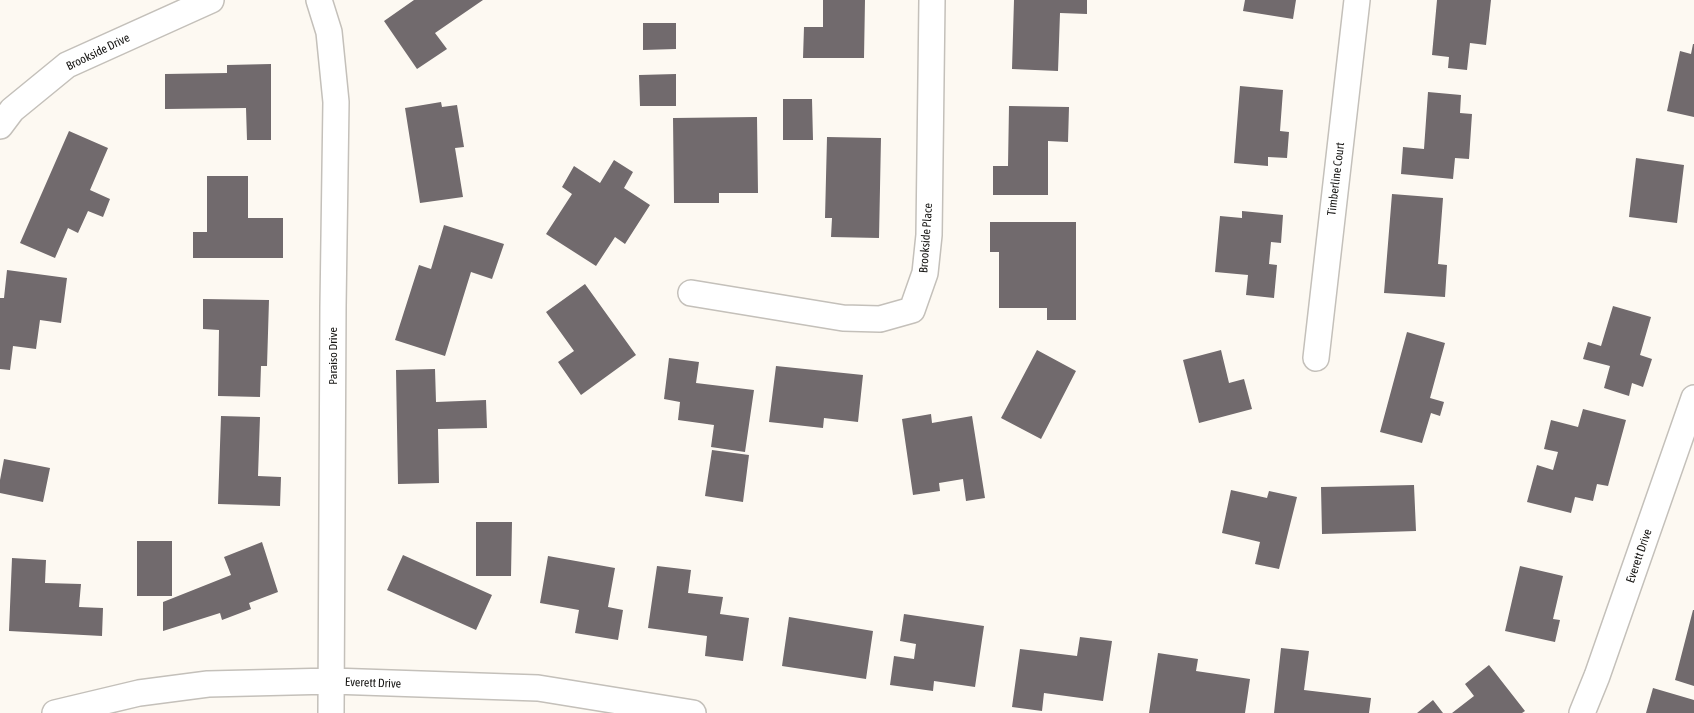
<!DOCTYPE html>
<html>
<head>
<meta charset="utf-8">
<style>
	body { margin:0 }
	canvas { display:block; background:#fdf9f2 }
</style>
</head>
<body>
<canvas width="1694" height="713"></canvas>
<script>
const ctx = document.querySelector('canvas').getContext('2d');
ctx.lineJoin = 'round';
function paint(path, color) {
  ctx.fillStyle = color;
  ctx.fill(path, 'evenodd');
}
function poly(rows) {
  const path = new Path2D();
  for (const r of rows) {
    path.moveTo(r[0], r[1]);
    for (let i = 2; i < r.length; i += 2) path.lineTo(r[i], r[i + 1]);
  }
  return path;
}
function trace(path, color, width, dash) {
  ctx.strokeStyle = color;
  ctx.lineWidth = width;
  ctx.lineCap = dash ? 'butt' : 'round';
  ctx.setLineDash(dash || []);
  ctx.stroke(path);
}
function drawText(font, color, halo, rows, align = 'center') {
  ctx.font = font + ' "Asap Condensed",sans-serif';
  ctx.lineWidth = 4;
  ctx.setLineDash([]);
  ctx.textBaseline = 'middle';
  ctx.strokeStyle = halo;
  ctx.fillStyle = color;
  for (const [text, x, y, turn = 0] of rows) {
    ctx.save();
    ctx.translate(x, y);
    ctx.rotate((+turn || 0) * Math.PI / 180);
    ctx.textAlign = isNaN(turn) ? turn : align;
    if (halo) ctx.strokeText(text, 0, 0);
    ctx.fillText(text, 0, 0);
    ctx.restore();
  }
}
const building = poly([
	[414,0,483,0,435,33,447,49,417,69,384,21],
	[823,0,865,0,864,58,803,58,804,27,823,27],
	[1014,0,1087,0,1087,14,1060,13,1058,71,1012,69],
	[1245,0,1296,0,1293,19,1243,11],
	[1437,0,1491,0,1486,45,1470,43,1467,70,1448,68,1449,57,1432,55],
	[643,23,676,23,676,49,643,50],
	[1693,44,1694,44,1694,117,1667,111,1680,51,1691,54],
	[271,64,271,140,247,140,246,108,165,109,165,74,227,73,227,65],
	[676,74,676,106,640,106,639,75],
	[1240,86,1283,90,1280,131,1289,132,1287,158,1268,157,1268,166,1234,163],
	[1428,92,1461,95,1460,113,1472,114,1469,159,1455,158,1453,179,1401,174,1403,147,1424,149],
	[783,99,812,99,813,140,783,140],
	[441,102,442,107,457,105,464,147,455,148,463,197,420,203,405,108],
	[1009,106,1069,107,1068,142,1048,141,1048,195,993,195,993,166,1008,166],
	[757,117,758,193,719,193,719,203,674,203,673,118],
	[69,131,108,148,90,190,110,199,103,217,88,211,78,233,68,228,55,258,20,243],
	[827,137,881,138,879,238,831,237,832,218,825,218],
	[1636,158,1684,165,1677,223,1629,217],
	[614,160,633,172,624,188,650,205,625,244,615,237,596,266,546,234,572,194,562,187,574,166,600,183],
	[207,176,248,176,248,218,283,218,283,258,193,258,193,232,207,232],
	[1392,194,1443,198,1438,264,1447,265,1445,297,1384,293],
	[1242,211,1283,215,1281,243,1271,242,1269,264,1277,265,1274,298,1246,295,1248,275,1215,272,1220,216,1242,218],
	[990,222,1076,222,1076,320,1047,320,1047,308,999,308,999,252,990,252],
	[444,225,504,244,492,279,471,272,445,356,395,340,419,265,431,269],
	[7,270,67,278,61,323,40,320,36,349,13,346,10,370,0,369,0,298,4,298],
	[585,284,636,355,581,395,558,362,574,351,546,312],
	[203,299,269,300,267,366,261,366,260,397,218,396,219,330,203,329],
	[1613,306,1651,317,1640,355,1652,359,1643,387,1632,383,1629,396,1604,388,1610,366,1583,359,1588,342,1601,346],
	[1407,332,1445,343,1430,398,1444,402,1440,416,1431,413,1422,443,1380,432],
	[1037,350,1076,371,1041,439,1001,418],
	[1221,350,1229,383,1244,379,1252,409,1199,423,1183,360],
	[669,358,699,362,696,383,754,390,745,452,711,447,714,425,678,420,680,402,664,399],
	[776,366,863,375,858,422,824,418,823,428,769,422],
	[435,369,436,402,486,400,487,428,438,429,439,483,398,484,396,370],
	[1583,409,1626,420,1608,486,1597,484,1593,501,1575,497,1571,513,1527,502,1537,465,1553,470,1558,452,1544,449,1551,420,1578,427],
	[931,414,932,423,972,416,985,498,966,501,963,479,939,483,940,491,913,495,902,419],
	[221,416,260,417,258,476,281,477,280,506,218,504],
	[712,450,749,455,743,502,705,496],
	[4,459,50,468,43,502,0,493,0,480],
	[1414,485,1416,531,1322,534,1321,487],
	[1231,490,1267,498,1269,491,1297,497,1279,569,1255,564,1260,542,1222,533],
	[476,522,512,522,511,576,476,576],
	[137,541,172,541,172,596,137,596],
	[262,542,278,592,249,603,251,609,222,620,220,613,163,631,163,602,231,575,224,557],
	[403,555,492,595,476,630,387,590],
	[548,556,615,568,608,607,623,610,618,640,575,633,579,610,540,603],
	[12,558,46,560,45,583,81,584,79,607,103,608,102,636,9,631],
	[657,566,691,570,688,593,723,597,720,614,749,618,743,661,705,656,707,636,648,628],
	[1520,566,1563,576,1553,619,1560,620,1555,642,1505,631],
	[1693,610,1694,610,1694,686,1675,680],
	[904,614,984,626,975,687,934,681,933,691,890,685,894,656,914,659,916,644,900,641],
	[789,617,873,631,866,679,782,666],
	[1080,637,1112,641,1103,701,1044,693,1042,711,1012,707,1020,649,1077,656],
	[1281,648,1309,651,1304,690,1371,698,1369,713,1274,713],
	[1158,653,1198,659,1196,671,1250,679,1245,713,1149,713],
	[1489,665,1525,711,1522,713,1452,713,1474,696,1465,684],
	[1653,688,1694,700,1694,713,1646,713],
	[1433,700,1443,713,1417,713]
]);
const street = poly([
	[319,0,329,32,336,102,333,307,331,713],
	[0,126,12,110,67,65,211,0],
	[691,293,843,318,880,319,912,310,925,273,929,235,932,0],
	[1316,358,1357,0],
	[55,713,139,693,208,684,332,681,538,688,693,713],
	[1582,713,1597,676,1694,398]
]);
const streetNames = [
	["Brookside Drive",98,52,-26],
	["Timberline Court",1336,179,-83],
	["Brookside Place",926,238,-86],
	["Paraiso Drive",333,356,-90],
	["Everett Drive",1639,556,-71],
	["Everett Drive",373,683,2]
];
paint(building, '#716a6d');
trace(street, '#c4c0ba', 28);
trace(street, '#fff', 25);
drawText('12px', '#151412', '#fff', streetNames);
</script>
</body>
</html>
